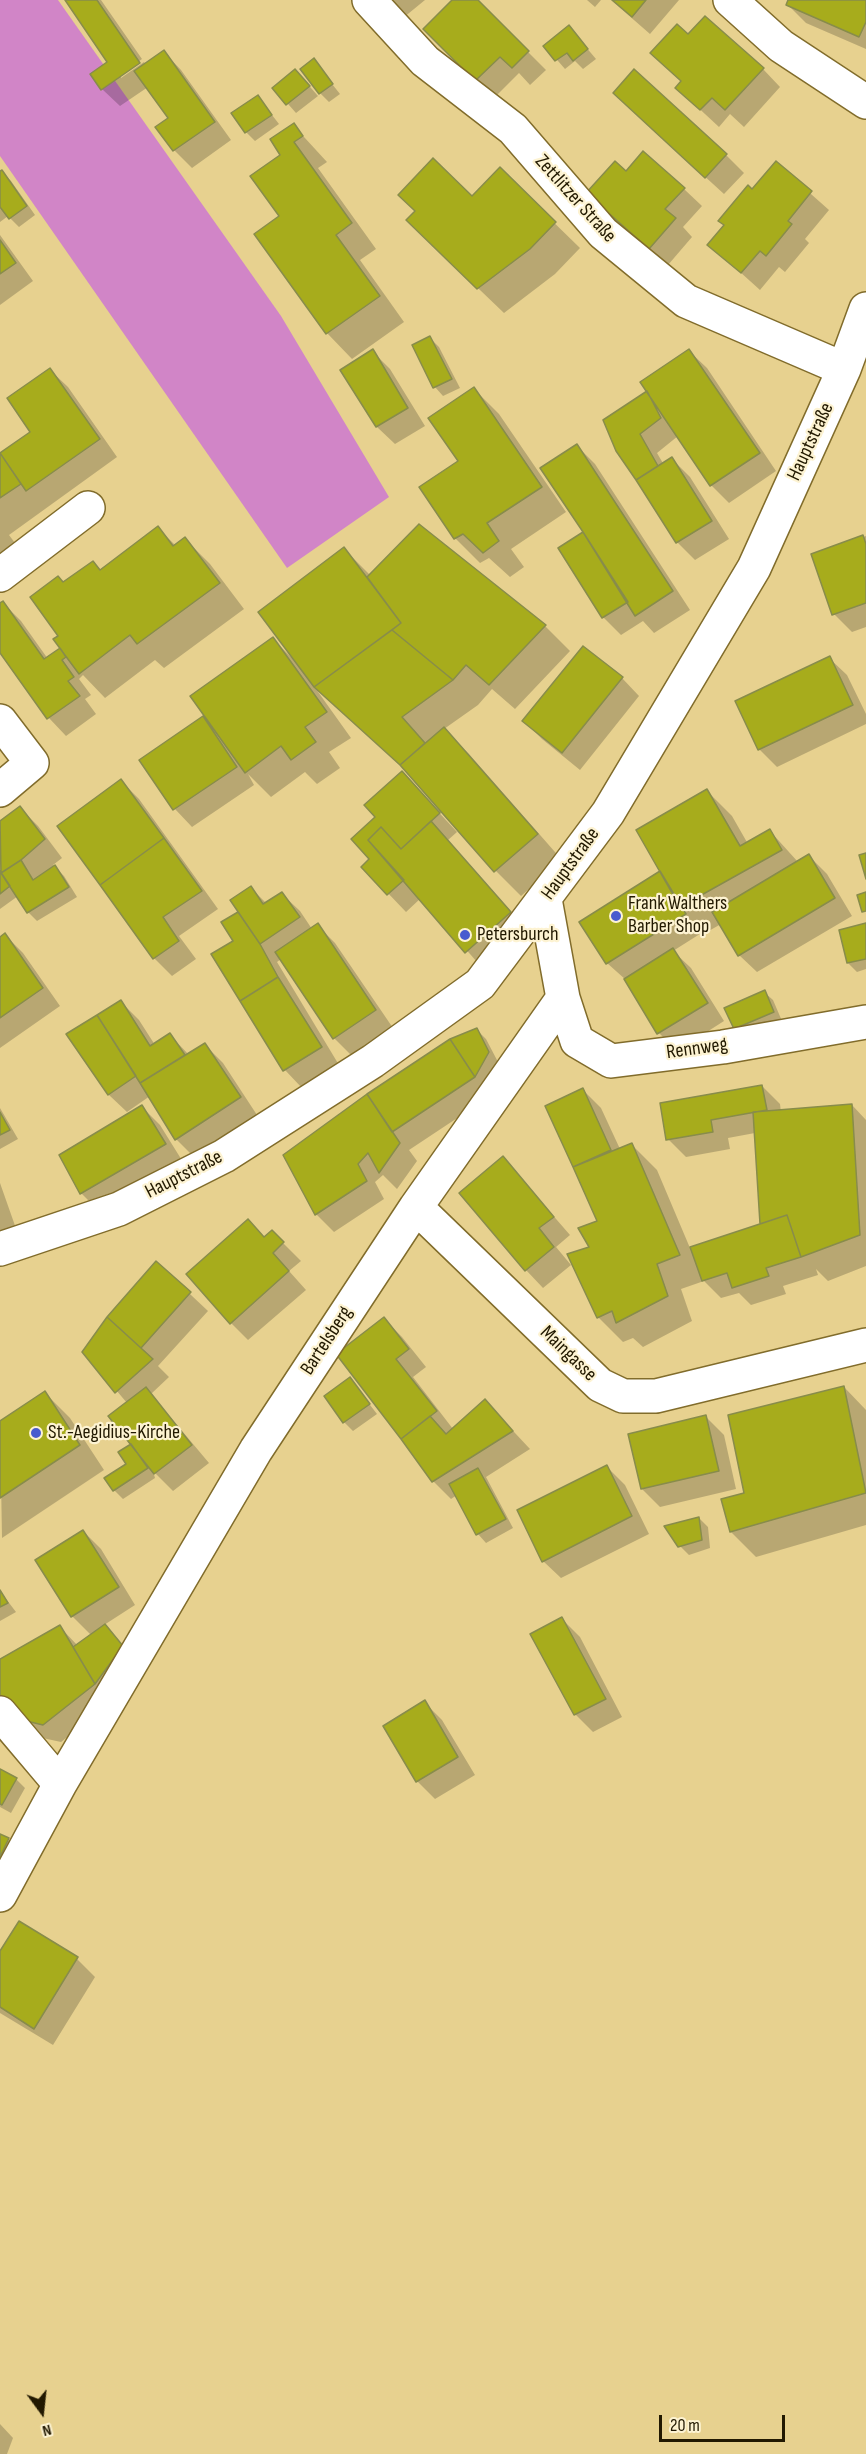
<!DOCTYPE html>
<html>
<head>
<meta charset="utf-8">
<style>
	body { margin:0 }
	#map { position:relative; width:866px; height:2454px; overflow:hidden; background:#e7d18f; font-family:"Sofia Sans Condensed",sans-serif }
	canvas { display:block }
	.north { position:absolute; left:12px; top:2382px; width:60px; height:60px; -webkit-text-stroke:4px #fdf3d2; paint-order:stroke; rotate:165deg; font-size:16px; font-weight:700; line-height:24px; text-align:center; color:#221901 }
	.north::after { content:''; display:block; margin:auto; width:21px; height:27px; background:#221901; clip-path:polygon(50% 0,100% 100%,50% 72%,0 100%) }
	.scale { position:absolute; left:659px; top:2415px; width:126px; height:27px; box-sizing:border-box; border:3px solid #221901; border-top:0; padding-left:8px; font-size:18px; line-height:21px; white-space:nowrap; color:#221901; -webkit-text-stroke:4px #fdf3d2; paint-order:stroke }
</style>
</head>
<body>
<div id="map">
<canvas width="866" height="2454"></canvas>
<div class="north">N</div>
<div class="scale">20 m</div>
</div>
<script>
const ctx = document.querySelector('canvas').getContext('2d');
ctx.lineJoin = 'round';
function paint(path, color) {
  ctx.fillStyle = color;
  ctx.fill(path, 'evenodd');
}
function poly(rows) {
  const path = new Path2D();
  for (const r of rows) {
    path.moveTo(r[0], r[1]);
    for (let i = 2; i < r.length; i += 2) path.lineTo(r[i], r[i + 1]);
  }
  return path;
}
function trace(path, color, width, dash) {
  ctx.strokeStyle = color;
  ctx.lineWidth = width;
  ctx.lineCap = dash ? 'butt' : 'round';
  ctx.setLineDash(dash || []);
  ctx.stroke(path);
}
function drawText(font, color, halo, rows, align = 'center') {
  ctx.font = font + ' "Sofia Sans Condensed",sans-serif';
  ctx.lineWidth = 4.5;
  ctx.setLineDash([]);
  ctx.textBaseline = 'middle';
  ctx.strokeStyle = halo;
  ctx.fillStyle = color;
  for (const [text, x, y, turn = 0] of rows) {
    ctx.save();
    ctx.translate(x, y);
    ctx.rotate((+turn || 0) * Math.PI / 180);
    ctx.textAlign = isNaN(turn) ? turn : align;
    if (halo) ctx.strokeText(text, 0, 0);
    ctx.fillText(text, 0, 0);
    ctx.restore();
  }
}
const green = poly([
	[0,0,58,0,281,316,389,497,287,568,0,156]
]);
const shadow = poly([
	[66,0,101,0,142,59,121,74,121,78,144,62,146,65,164,52,181,70,231,140,192,168,174,150,170,118,148,87,120,106,102,89,109,62],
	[384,0,425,0,403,18],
	[454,0,476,0,546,70,530,85,519,73,494,98,425,29],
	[587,0,601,0,595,7],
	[611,0,679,0,650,34],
	[790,0,866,0,866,49,806,23,788,5],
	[569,27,596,59,583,69,575,61,565,69,545,46],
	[688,36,763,69,780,87,744,127,730,114,719,127,677,88,682,82],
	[313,60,340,94,329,102,320,93],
	[304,80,318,96,296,113,274,88],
	[258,97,279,124,255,141,246,132],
	[633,111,726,155,744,173,724,194],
	[293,125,327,162,318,168,376,249,360,260,404,322,352,359,327,333,256,235,281,216,282,155],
	[776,163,829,210,805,239,809,243,785,272,779,267,760,290,709,244],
	[500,170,580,248,555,274,504,313,433,245,472,198],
	[2,172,11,181,35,215,19,227,8,216,0,222,0,173],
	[626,173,684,189,702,206,683,227,692,237,668,265,588,193],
	[0,235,33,281,0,305],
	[430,338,439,347,460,388,443,396,435,387],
	[372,351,390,369,425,426,395,444,377,427,342,370],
	[689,351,707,368,776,471,729,503,711,485,678,436,657,453,664,465,672,459,690,477,729,539,695,560,677,542,617,450,649,392],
	[50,370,68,387,117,457,9,535,15,543,0,553,0,454,32,432],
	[474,389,499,414,566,512,511,549,524,567,510,577,489,558,480,563,455,538,460,462],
	[577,446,595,464,690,610,654,633,643,621,621,635,603,617,585,532],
	[158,528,176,546,185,539,210,564,244,609,164,668,155,660,105,698,83,675,79,679,91,695,85,699,96,714,66,736,49,718,0,650,0,605,3,603,21,621,48,659,62,648,64,583,101,571],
	[866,536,866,627,852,632,834,614,813,555],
	[344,549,370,575,545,626,570,651,515,709,492,689,478,705,444,729,469,754,562,860,521,896,496,871,412,776,317,688,316,689,351,738,329,752,340,768,317,784,305,772,271,797,248,774,254,785,192,827,175,809,203,718,212,727,213,726,273,639,292,658,293,656],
	[829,658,847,675,866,714,866,724,777,767,759,749],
	[622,678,639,696,580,770,542,739,524,721],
	[121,781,139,799,218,909,179,936,196,959,172,976,154,958],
	[419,791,457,832,448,840,528,931,484,970,421,898,406,912,363,867,371,859],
	[707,791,732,816,748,844,770,831,798,862,809,856,827,874,852,916,757,972,739,955,721,924,707,932,700,925,703,932,673,951,691,968,724,1021,677,1051,659,1033,626,980,607,963],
	[20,808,38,826,62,858,53,865,64,876,77,897,37,921,29,913,18,896,0,909,0,823],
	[250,887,267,904,282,894,300,911,312,929,317,925,335,943,393,1028,352,1056,334,1038,281,959,277,962,339,1065,302,1088,285,1070,235,942,223,923,240,913],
	[866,925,866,969,857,972,848,963],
	[5,935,23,953,60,1006,0,1048,0,939],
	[764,992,773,1000,782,1021,735,1028],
	[121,1002,139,1020,155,1045,170,1035,189,1055,205,1045,223,1063,257,1115,194,1157,176,1139,150,1096,127,1112,109,1095,68,1034],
	[477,1030,486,1039,498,1062,485,1084,492,1095,409,1150,417,1161,397,1189,383,1175,375,1182,384,1199,334,1232,316,1214,285,1156],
	[762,1086,780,1104,781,1112,852,1105,866,1120,866,1266,828,1281,816,1269,818,1275,783,1286,786,1294,751,1305,739,1293,721,1298,704,1281,681,1289,692,1321,643,1347,633,1338,623,1342,598,1317,591,1248,599,1222,547,1107,583,1090,601,1108,620,1149,631,1144,657,1170,690,1248,763,1224,755,1133,728,1138,730,1149,686,1157,668,1139],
	[142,1107,160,1125,183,1162,99,1211,81,1193],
	[0,1108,18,1139,0,1149],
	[503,1158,570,1235,556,1247,571,1265,543,1288,526,1270],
	[0,1183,19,1237,0,1244],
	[248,1221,265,1238,272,1232,301,1261,289,1271,306,1290,248,1340,231,1323],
	[157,1263,208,1311,158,1366,169,1377,151,1394,209,1463,173,1491,153,1471,155,1478,123,1499,114,1490,128,1464,132,1444,127,1403,84,1352,108,1318],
	[384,1319,402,1337,426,1367,413,1377,453,1429,485,1401,530,1449,486,1477,513,1528,486,1543,478,1534,457,1495,451,1499,433,1481,338,1355],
	[350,1379,377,1414,353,1431,344,1422],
	[844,1387,866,1410,866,1525,756,1557,731,1532,746,1494],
	[45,1393,70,1418,104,1470,2,1538,0,1423],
	[706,1417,724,1435,736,1489,660,1507,642,1489],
	[607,1467,625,1485,649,1534,561,1578,543,1561],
	[699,1518,708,1527,710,1548,689,1555,680,1546],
	[83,1531,101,1549,135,1605,104,1625,131,1656,111,1703,61,1742,38,1737,20,1723,0,1660,60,1627,78,1646,92,1636,72,1616],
	[0,1591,16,1612,0,1621],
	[562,1619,580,1637,622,1717,593,1732,575,1714],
	[424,1702,442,1720,475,1775,435,1799,417,1781,385,1726],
	[0,1771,16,1779,25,1788,11,1813,0,1807],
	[0,1836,8,1840,26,1857,0,1911],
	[19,1923,77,1959,95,1977,53,2045,0,2013,0,1954],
	[0,2424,13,2438,7,2454,0,2454]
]);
const building = poly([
	[65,0,97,0,140,63,101,90,90,74,107,62,65,0],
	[452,0,478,0,529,51,512,68,500,57,475,81,423,29,452,0],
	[612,0,646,0,632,17,612,0],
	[788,0,866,0,866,22,859,37,786,5,788,0],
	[705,16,764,68,725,110,712,98,700,110,675,88,681,81,650,53,677,24,688,34,705,16],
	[569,25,588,49,573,61,567,53,555,61,543,46,569,25],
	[164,50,215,122,173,151,155,127,168,118,134,71,164,50],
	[314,58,333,84,319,94,300,69,314,58],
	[295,69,310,86,286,105,272,88,295,69],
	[634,69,727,154,705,178,613,93,634,69],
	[258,95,272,115,245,133,231,113,258,95],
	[294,123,303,136,294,142,352,223,336,235,380,296,326,334,254,234,279,216,250,176,280,155,270,139,294,123],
	[643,151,685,188,665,209,676,218,649,249,586,193,615,161,626,171,643,151],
	[433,158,472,196,500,167,556,222,530,249,477,289,406,220,415,211,398,195,433,158],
	[776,161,812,191,788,221,792,224,766,256,760,251,741,273,707,245,724,225,718,221,748,185,752,189,776,161],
	[2,170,27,206,9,219,0,207,0,171,2,170],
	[0,240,16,263,0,274,0,240],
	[430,336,452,379,433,388,412,345,430,336],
	[373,349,408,408,376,427,340,370,373,349],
	[689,349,760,453,710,486,640,382,689,349],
	[50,368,100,439,26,491,0,453,30,432,7,398,50,368],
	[474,387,542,487,487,523,499,541,483,553,463,534,454,539,419,487,458,461,428,418,474,387],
	[647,391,661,418,640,434,658,466,636,480,616,451,603,420,647,391],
	[577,444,673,591,635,616,583,532,540,468,577,444],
	[0,453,21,484,0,498,0,453],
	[672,457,712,521,676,543,636,480,672,457],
	[419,524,546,625,489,685,466,665,453,680,392,630,401,623,367,577,419,524],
	[158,526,173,546,185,537,220,583,137,644,130,635,79,674,53,639,58,636,30,597,58,576,63,582,93,561,100,570,158,526],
	[583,532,628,602,602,618,558,548,583,532],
	[863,535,866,544,866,603,832,615,811,554,863,535],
	[344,547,401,623,314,687,258,612,344,547],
	[3,601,44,659,60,648,66,657,62,660,74,677,68,681,80,696,47,719,0,653,0,603,3,601],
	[392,630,453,680,402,717,425,743,400,765,314,687,392,630],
	[273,637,327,712,305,727,316,742,291,760,281,746,245,773,190,696,273,637],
	[583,646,623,677,562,753,522,721,583,646],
	[830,656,853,705,758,750,735,701,830,656],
	[203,716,237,767,173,810,139,760,203,716],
	[444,727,538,834,494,872,400,765,444,727],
	[402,771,440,813,401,849,381,827,368,840,404,880,387,895,361,867,369,859,351,839,375,817,364,805,402,771],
	[121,779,164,838,100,885,57,826,121,779],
	[707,789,740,846,770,829,782,850,680,907,636,830,707,789],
	[20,806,45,839,21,860,1,873,0,821,20,806],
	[431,821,511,912,465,953,368,840,381,827,401,849,431,821],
	[164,838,202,891,163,917,179,941,153,959,100,885,164,838],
	[866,853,866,879,859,855,866,853],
	[809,854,835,898,738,956,712,912,809,854],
	[21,860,33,880,55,865,69,887,27,913,1,873,21,860],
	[0,871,10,886,0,894,0,871],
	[660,871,686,914,606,964,579,922,660,871],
	[251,886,263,904,282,892,300,917,260,944,230,900,251,886],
	[866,892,866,911,862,912,857,895,866,892],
	[238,912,260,944,278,977,240,1001,211,954,233,941,221,922,238,912],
	[318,923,376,1010,333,1039,275,952,318,923],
	[866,923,866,959,847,963,839,930,866,923],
	[5,933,43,988,0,1018,0,937,5,933],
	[673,948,708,1003,657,1034,624,979,673,948],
	[278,977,322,1047,283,1071,240,1001,278,977],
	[765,990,774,1012,734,1029,724,1008,765,990],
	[121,1000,150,1046,170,1033,185,1055,140,1083,97,1015,121,1000],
	[97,1015,136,1076,108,1095,66,1034,97,1015],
	[477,1028,489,1052,475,1077,450,1039,477,1028],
	[450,1039,475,1077,392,1132,367,1094,450,1039],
	[205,1043,241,1097,175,1140,140,1083,205,1043],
	[762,1085,767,1110,711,1120,713,1132,666,1140,660,1103,762,1085],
	[583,1088,611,1150,573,1167,545,1106,583,1088],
	[367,1094,400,1143,379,1173,368,1153,358,1164,367,1181,315,1215,283,1155,367,1094],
	[852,1104,860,1235,801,1257,787,1215,760,1224,753,1112,852,1104],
	[142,1105,166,1144,80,1194,59,1155,142,1105],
	[0,1112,10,1130,0,1135,0,1112],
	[632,1143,680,1255,657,1264,668,1296,616,1323,612,1311,597,1318,567,1254,589,1247,578,1228,597,1221,573,1167,632,1143],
	[503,1156,554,1217,539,1228,554,1247,525,1271,459,1193,503,1156],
	[787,1215,801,1257,766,1268,769,1276,732,1288,727,1273,702,1281,690,1247,787,1215],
	[248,1219,264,1237,272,1230,284,1242,273,1253,289,1271,230,1324,186,1274,248,1219],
	[156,1261,191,1292,141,1348,107,1317,156,1261],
	[107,1317,153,1359,115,1393,82,1352,107,1317],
	[384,1317,409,1349,396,1359,437,1411,401,1439,336,1354,384,1317],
	[350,1377,370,1404,343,1423,324,1396,350,1377],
	[844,1386,866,1493,730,1532,721,1499,744,1493,728,1415,844,1386],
	[146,1387,192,1445,154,1474,108,1416,146,1387],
	[45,1391,80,1445,0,1498,0,1421,45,1391],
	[485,1399,513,1431,432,1482,401,1439,430,1416,446,1434,485,1399],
	[706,1415,719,1471,641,1489,628,1434,706,1415],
	[131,1444,148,1468,113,1491,104,1478,126,1464,118,1452,131,1444],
	[607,1465,632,1516,542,1562,517,1510,607,1465],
	[478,1468,506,1519,476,1535,449,1484,478,1468],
	[699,1517,702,1540,678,1547,664,1526,699,1517],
	[83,1530,119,1587,71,1617,35,1560,83,1530],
	[0,1590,8,1603,0,1607,0,1590],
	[562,1617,606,1699,574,1715,530,1634,562,1617],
	[105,1624,123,1646,95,1684,73,1647,105,1624],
	[60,1625,95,1684,43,1725,18,1719,0,1705,0,1659,60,1625],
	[425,1700,458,1757,416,1782,383,1726,425,1700],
	[0,1769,17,1778,2,1805,0,1804,0,1769],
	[0,1834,9,1838,0,1857,0,1834],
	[19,1921,78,1957,34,2029,0,2007,0,1951,19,1921]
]);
const minor = poly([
	[369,0,425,61,513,129,603,233,686,301,844,369],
	[730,0,781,46,866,102],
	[0,575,88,508],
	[0,721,32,763,0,790],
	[545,899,563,998,577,1041,611,1061,723,1047,866,1022],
	[416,1207,600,1385,623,1396,656,1396,866,1345],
	[0,1249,119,1209,224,1156,373,1061,480,984,608,813,754,568,844,369,866,309],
	[0,1713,60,1784],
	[0,1895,60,1784,256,1450,416,1207,563,998]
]);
const markers = [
	[616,916,6,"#485bcf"],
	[465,935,6,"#485bcf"],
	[36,1433,6,"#485bcf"]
];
const streetNames = [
	["Zettlitzer Straße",575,199,48],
	["Hauptstraße",811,442,-65],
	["Hauptstraße",571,864,-54],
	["Rennweg",697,1049,-8],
	["Hauptstraße",184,1175,-27],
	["Bartelsberg",327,1341,-57],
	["Maingasse",568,1354,44]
];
const poiNames = [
	["Frank Walthers",628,904],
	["Barber Shop",628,927],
	["Petersburch",477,935],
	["St.-Aegidius-Kirche",48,1433]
];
paint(green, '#d185c7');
paint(shadow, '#0003');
paint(building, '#a7ac1c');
trace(building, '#888c4b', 1.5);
trace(minor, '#816c2b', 36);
trace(minor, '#fff', 33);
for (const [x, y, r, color] of markers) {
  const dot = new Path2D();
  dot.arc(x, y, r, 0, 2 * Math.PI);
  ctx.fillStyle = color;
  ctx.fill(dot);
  trace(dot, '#fdf3d2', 2);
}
drawText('20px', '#221901', '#fdf3d2', streetNames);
drawText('20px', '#221901', '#fdf3d2', poiNames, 'left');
</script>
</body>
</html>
